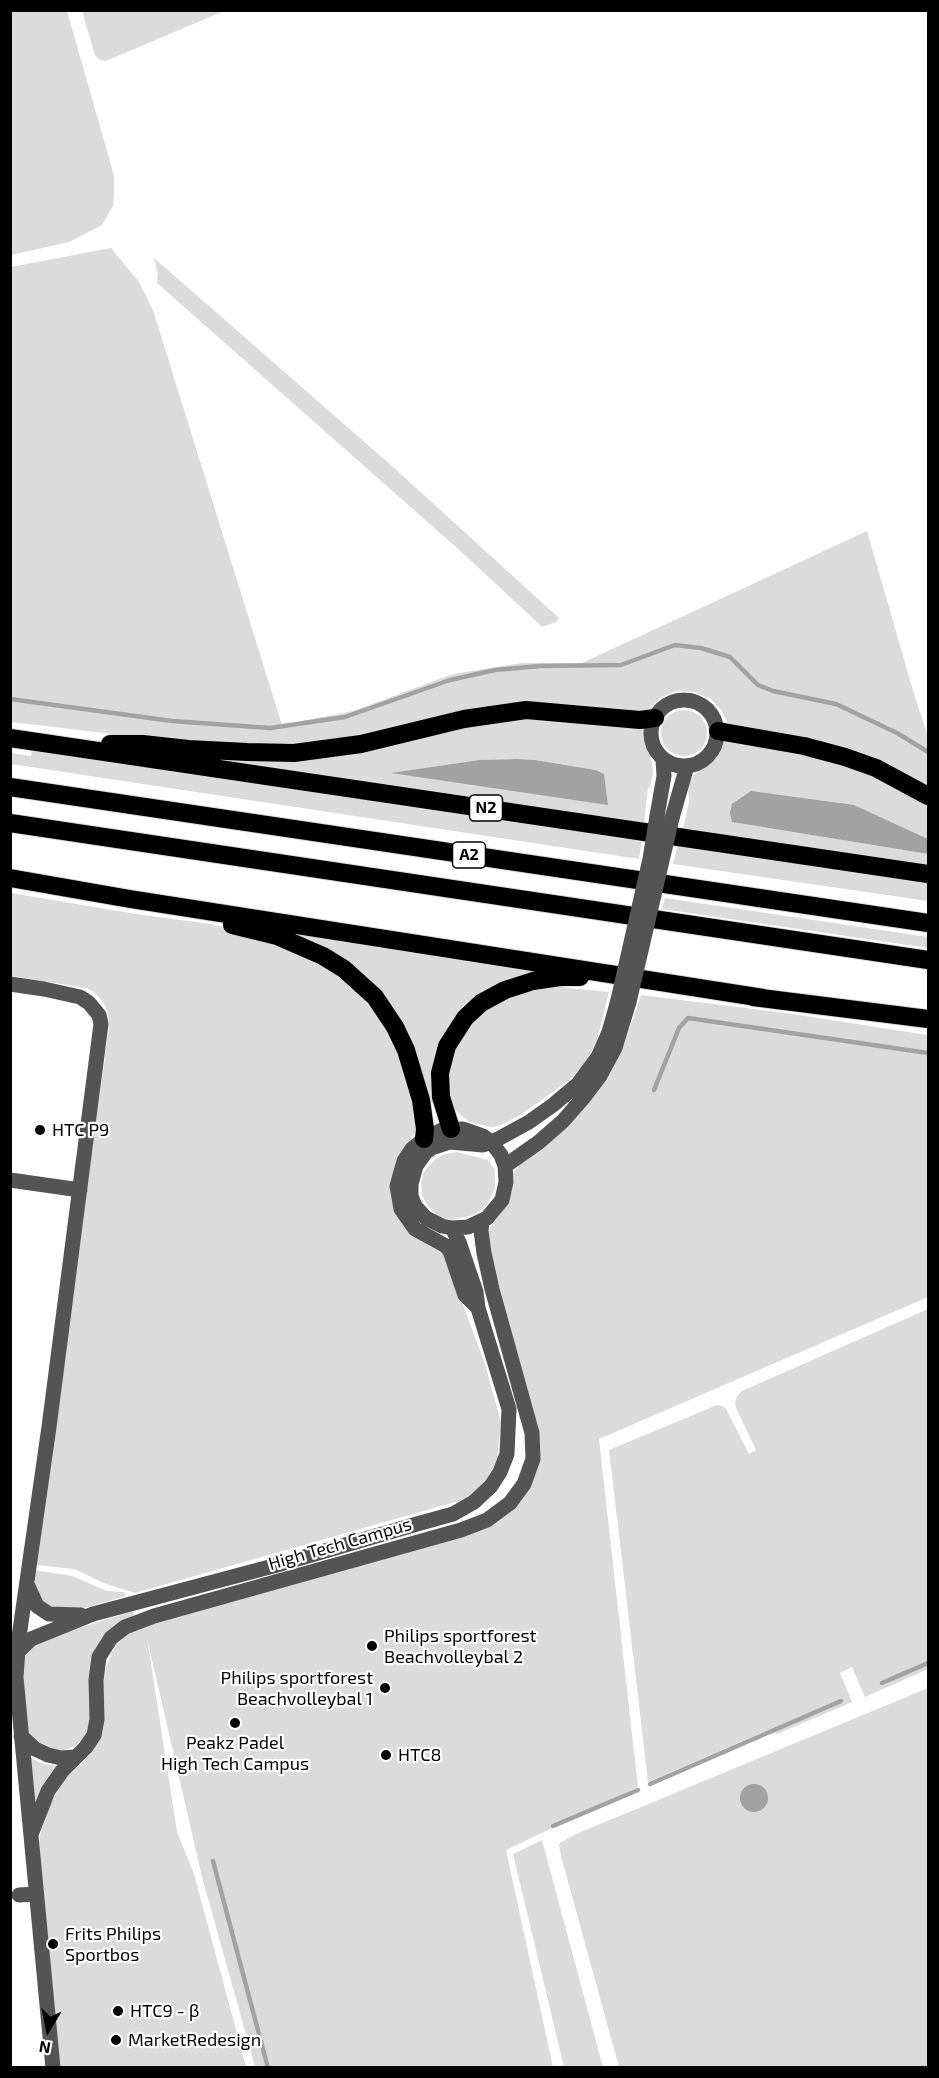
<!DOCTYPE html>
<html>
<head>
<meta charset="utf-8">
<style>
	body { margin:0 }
	#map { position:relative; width:939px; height:2078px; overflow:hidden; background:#fff; font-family:"Exo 2",sans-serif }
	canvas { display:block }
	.frame { position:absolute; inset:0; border:12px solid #000; pointer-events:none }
	.north { position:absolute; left:18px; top:2000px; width:60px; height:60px; -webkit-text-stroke:4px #fff; paint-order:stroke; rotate:190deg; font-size:16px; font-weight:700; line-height:24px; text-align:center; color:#000 }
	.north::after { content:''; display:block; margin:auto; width:21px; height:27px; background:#000; clip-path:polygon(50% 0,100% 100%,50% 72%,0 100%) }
</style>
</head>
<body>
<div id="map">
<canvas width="939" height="2078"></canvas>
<div class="frame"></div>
<div class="north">N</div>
</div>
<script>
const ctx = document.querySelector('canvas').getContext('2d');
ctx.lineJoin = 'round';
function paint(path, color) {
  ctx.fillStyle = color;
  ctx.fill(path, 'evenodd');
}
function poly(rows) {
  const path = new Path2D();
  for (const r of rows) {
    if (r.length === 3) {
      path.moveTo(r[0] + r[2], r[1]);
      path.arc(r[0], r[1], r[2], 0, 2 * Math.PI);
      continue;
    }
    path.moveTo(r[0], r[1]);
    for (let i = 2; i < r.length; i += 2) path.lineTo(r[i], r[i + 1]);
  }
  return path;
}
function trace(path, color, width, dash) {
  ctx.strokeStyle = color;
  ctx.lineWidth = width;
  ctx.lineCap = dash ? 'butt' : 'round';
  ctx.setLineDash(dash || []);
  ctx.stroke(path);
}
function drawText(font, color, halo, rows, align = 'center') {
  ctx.font = font + ' "Exo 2",sans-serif';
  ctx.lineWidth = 4.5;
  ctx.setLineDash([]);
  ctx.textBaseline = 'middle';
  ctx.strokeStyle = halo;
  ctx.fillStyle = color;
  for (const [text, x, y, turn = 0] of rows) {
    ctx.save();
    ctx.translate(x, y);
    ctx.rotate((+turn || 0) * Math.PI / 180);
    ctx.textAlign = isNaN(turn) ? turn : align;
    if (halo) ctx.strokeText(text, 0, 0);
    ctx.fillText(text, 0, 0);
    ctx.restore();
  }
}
const green = poly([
	[11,10,67,11,109,158,114,176,114,193,113,206,102,225,69,242,11,255],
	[82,11,82,10,224,11,106,61,100,60,95,55],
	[111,248,139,282,153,310,282,725,353,711,453,674,522,663,582,663,867,531,914,694,928,736,928,788,730,727,721,710,711,699,694,692,677,691,662,697,650,708,637,714,582,706,293,745,189,743,11,722,11,267],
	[154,258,392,466,559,618,556,622,542,627,466,556,157,283,158,274],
	[684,733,23],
	[526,716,644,727,645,743,652,762,653,774,650,787,648,788,644,824,168,751,247,758],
	[517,759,535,760,596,770,604,774,394,773,479,760],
	[724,740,843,762,928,802,928,839,867,811,733,822,928,854,928,865,683,829,689,802,688,784,694,775,716,757],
	[32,749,642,839,639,859,11,764,11,753,31,756],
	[678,845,928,881,928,901,673,864],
	[11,893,136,914,211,924,295,946,372,999,391,1028,419,1124,415,1133,396,1160,391,1185,397,1211,441,1250,447,1262,485,1364,501,1422,497,1460,488,1477,478,1491,466,1499,135,1593,106,1584,74,1569,35,1565,109,1028,108,1013,103,1002,94,992,86,988,11,976],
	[665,898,928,937,928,948,662,909],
	[257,921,595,971,468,1005,433,1102,427,1103,378,990],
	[535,987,560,987,609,992,597,1040,585,1064,568,1081,522,1114,501,1125,492,1127,469,1122,455,1110,448,1094,446,1074,453,1048,464,1029,494,1002],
	[641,995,786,1013,928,1035,928,1297,599,1439,638,1787,506,1850,553,2067,255,2067,202,1877,147,1638,177,1832,194,1874,246,2067,60,2068,39,1854,40,1835,50,1804,66,1777,83,1762,99,1741,104,1712,103,1676,112,1652,126,1634,144,1626,487,1527,538,1463,540,1437,486,1237,491,1226,509,1202,514,1183,513,1174,523,1160,568,1127,607,1080,622,1051],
	[457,1152,488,1160,495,1170,495,1189,487,1205,474,1215,451,1220,439,1216,431,1210,422,1196,421,1183,424,1172,433,1161,442,1155],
	[928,1309,928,1669,865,1697,852,1667,840,1673,852,1702,777,1734,771,1729,648,1782,609,1450,717,1405,723,1406,726,1409,749,1454,756,1450,736,1408,735,1402,738,1395,742,1391],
	[34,1570,72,1576,107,1591,124,1592,126,1596,69,1612,56,1611,41,1601,33,1583],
	[133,1611,134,1619,108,1634,88,1727,83,1740,73,1747,61,1751,40,1746,32,1738,27,1730,26,1720,23,1665,27,1652,35,1642],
	[928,1688,928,2067,619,2067,561,1856,559,1845,560,1843,576,1834],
	[29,1757,43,1764,58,1766,35,1804],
	[542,1840,601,2060,604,2067,564,2067,513,1854]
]);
const water = poly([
	[517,759,535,760,596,770,604,774,608,805,391,773,479,760],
	[751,791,854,805,928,839,928,854,732,822,730,813,732,804],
	[754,1798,14]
]);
const stream = poly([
	[10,699,172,721,270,728,345,717,450,680,495,670,540,666,621,665,675,645,701,648,730,657,758,685,773,691,836,704,897,733,928,752],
	[654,1090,679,1028,688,1018,928,1053],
	[882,1683,928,1663],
	[650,1784,841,1701],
	[553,1826,638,1790],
	[213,1861,268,2068]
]);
const minor = poly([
	[684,733,33],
	[657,816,664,776,663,759],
	[672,818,687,766],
	[10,984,44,989,80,997,89,1003,99,1015,101,1024,49,1427,19,1637,16,1677,53,2068],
	[505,1166,539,1142,563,1121,584,1097,600,1076,615,1048,629,1002],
	[10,1180,80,1190],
	[478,1308,465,1295,450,1251,446,1246,415,1229,401,1209,397,1186,404,1161,412,1149,424,1139,442,1130,463,1129,483,1136,491,1142,501,1155,505,1166,506,1182,502,1200,487,1218,468,1227,452,1228,442,1226,426,1218,415,1206,411,1196,411,1184,416,1166,426,1152,432,1148,450,1142,483,1145,491,1142,498,1139,529,1122,553,1105,578,1084,598,1057,609,1032,618,1000],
	[27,1584,37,1606,49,1614,81,1615],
	[17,1653,31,1639,93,1614,277,1565,417,1524,453,1514,474,1502,491,1486,500,1472,507,1454,509,1409,478,1308,476,1292,459,1242,452,1228],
	[21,1736,35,1749,48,1755,61,1758,75,1757],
	[32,1832,48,1791,62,1771,86,1747,94,1735,97,1719,96,1680,99,1657,111,1638,125,1627,154,1616,461,1530,487,1520,510,1503,524,1484,533,1459,532,1433,492,1289,484,1253,481,1231,482,1222],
	[19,1895,36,1894]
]);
const highway = poly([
	[718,731,804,746,845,757,876,768,928,796],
	[10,738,928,874],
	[110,744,143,744,188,749,247,752,294,753,361,744,464,719,526,710,640,720,655,718],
	[10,787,928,923],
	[10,823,928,960],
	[10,878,130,899,763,998],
	[232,925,277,936,323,956,344,969,375,997,395,1027,406,1050,421,1100,425,1129,424,1139],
	[753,997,928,1019],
	[451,1129,441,1097,440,1073,447,1046,465,1018,481,1003,505,990,533,981,560,977,580,977]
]);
const minorBridge = poly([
	[618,1000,650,859,657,816],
	[629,1002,672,818]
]);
const markers = [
	[40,1130,6,"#000"],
	[372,1646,6,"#000"],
	[385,1688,6,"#000"],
	[235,1723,6,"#000"],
	[386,1755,6,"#000"],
	[53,1944,6,"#000"],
	[118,2011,6,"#000"],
	[116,2040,6,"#000"]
];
const shields = [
	[486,808,33],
	[469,855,33]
];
const shieldNames = [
	["N2",486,808],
	["A2",469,855]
];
const poiNames = [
	["HTC P9",52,1130],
	["Philips sportforest",384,1636],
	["Beachvolleybal 2",384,1657],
	["Philips sportforest",373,1678,"right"],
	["Beachvolleybal 1",373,1699,"right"],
	["Peakz Padel",235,1743,"center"],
	["High Tech Campus",235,1764,"center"],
	["HTC8",398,1755],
	["Frits Philips",65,1934],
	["Sportbos",65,1955],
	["HTC9 - β",130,2011],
	["MarketRedesign",128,2040]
];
const streetNames = [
	["High Tech Campus",340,1544,-16]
];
paint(green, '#dbdbdb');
paint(water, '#a2a2a2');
trace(stream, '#a2a2a2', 4.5);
trace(highway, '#dbdbdb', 20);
trace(minor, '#545454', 15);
trace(highway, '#000', 18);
trace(minorBridge, '#545454', 15);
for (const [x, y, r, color] of markers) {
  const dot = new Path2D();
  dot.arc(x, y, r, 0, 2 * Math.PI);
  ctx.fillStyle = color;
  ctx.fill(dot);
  trace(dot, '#fff', 2);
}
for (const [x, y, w] of shields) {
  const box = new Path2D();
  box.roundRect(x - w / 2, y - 13, w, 26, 4.5);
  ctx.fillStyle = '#fff';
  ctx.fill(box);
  trace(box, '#000', 1.5);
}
drawText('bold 16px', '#000', null, shieldNames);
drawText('18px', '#000', '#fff', poiNames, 'left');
drawText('18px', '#000', '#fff', streetNames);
</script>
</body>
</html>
